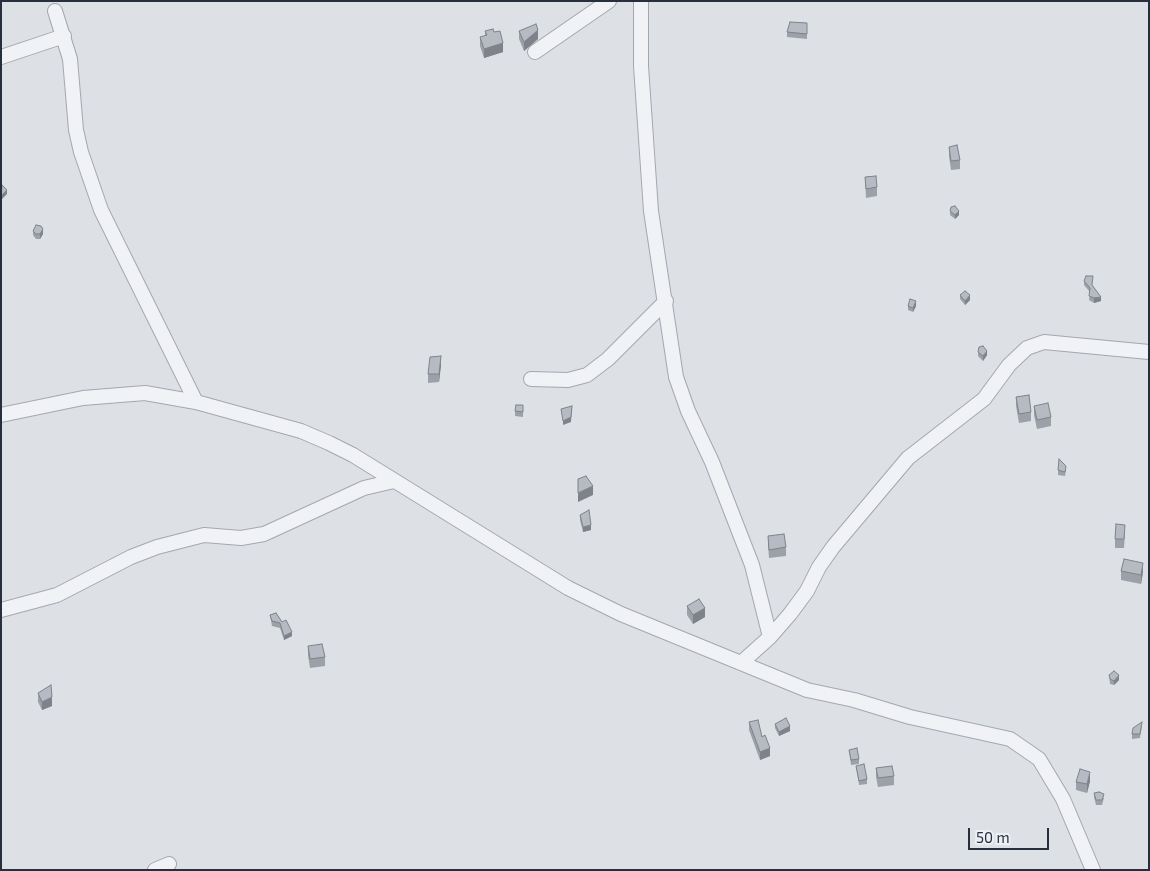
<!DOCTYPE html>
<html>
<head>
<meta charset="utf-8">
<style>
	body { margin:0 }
	#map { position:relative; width:1150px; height:871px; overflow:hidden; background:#dde1e6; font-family:"Exo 2",sans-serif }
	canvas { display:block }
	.frame { position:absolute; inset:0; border:2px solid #272f3c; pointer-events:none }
	.scale { position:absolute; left:968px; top:828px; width:81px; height:22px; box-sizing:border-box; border:2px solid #272f3c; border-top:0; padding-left:6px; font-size:15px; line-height:18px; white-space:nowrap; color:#272f3c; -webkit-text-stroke:4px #ecf0f4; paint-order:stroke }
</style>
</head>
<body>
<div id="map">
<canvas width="1150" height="871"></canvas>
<div class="frame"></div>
<div class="scale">50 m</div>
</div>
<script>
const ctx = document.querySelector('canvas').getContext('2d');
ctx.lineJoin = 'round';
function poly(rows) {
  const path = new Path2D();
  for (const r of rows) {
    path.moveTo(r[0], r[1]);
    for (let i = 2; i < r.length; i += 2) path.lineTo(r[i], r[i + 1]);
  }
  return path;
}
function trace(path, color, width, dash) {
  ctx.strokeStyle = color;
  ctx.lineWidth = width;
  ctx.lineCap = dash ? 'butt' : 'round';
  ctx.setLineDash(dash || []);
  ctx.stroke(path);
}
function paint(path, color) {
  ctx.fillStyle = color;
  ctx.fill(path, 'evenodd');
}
const minor = poly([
	[641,1,641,66,651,211,676,377,688,411,712,462,752,565,770,637],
	[55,11,70,59,76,130,81,152,101,210,196,402],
	[535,52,609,1],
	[1,57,64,36],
	[531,379,568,380,587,375,608,359,666,301],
	[1,415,83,398,145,393,196,402,301,431,329,443,353,455,568,588,621,614,807,690,854,700,910,717,1010,739,1039,759,1063,799,1093,870],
	[1,610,57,595,131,557,157,547,204,535,241,538,264,534,364,488,394,481],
	[741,663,770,637,790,614,807,591,819,567,833,547,908,458,984,399,1009,365,1027,348,1044,342,1149,352],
	[155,870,169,864]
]);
const wall = poly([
	[807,23,807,39,787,37,787,32],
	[485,31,503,52,484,58,480,46,480,37,485,36],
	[519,31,538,39,524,51,519,39],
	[949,147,960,160,960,169,951,170,949,156],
	[865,177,877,187,877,196,866,198],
	[950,211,959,215,955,219,950,215],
	[33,231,43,234,40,239,36,239,33,235],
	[1084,281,1093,286,1101,301,1094,303,1089,300,1090,292,1084,285],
	[960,295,970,300,965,305,960,299],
	[908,306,916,306,913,312,908,310],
	[978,352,987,355,983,361,978,356],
	[441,365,439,382,428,383,428,374],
	[1016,397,1031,412,1031,421,1019,423,1016,406],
	[523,405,523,417,515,416,515,411],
	[1034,406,1051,417,1051,426,1037,429,1034,415],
	[1058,470,1066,470,1065,476,1058,475],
	[580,515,591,530,583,532,580,520],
	[1125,534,1124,548,1115,548,1115,539],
	[768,536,786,547,786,556,769,558,768,545],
	[1121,571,1143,572,1141,584,1121,580],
	[687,606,705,617,693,624,687,615],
	[276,613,292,636,284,640,280,628,272,626,270,615],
	[308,646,325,657,325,666,310,668,308,655],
	[1109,675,1119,680,1114,685,1110,684],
	[38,693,52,706,42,710,38,702],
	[749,722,762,737,770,756,760,760,749,730],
	[775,724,790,731,779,736,775,728],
	[1142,726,1140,738,1132,739,1132,734],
	[849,750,859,759,859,764,851,765],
	[856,766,867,779,867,784,859,785],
	[876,768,894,776,894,785,878,787,876,777],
	[1090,781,1087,793,1076,790,1076,782],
	[1094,793,1104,798,1102,805,1096,805,1094,797]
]);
const shadedWall = poly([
	[538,30,538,39,524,51,524,42],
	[503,43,503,52,484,58,484,49],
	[7,190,7,194,2,199,2,195],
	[959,211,959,215,955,219,955,215],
	[43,229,43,234,40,239,40,234],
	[970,295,970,300,965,305,965,301],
	[1101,297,1101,301,1094,303,1094,298],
	[916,301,916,306,913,312,913,308],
	[987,351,987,355,983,361,983,356],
	[441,356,441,365,439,382,439,374],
	[572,406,571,422,563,425,563,421],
	[593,486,593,495,578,502,578,493],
	[591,525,591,530,583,532,583,527],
	[1143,563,1143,572,1141,584,1141,575],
	[705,608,705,617,693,624,693,615],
	[292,632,292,636,284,640,284,636],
	[1119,675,1119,680,1114,685,1114,681],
	[52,697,52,706,42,710,42,702],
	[790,726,790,731,779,736,779,732],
	[770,748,770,756,760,760,760,752],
	[1090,772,1090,781,1087,793,1087,784]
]);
const building = poly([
	[790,22,807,23,807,34,787,32,790,22],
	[536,24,538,30,524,42,519,31,536,24],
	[493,29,494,32,500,31,503,43,484,49,480,37,487,35,485,31,493,29],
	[957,145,960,160,951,161,949,147,957,145],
	[876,176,877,187,866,189,865,177,876,176],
	[2,185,7,190,2,195,1,194,2,185],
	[955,206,959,211,955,215,950,211,951,207,955,206],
	[36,225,41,226,43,229,40,234,36,234,33,231,36,225],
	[1086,276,1093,276,1092,285,1101,297,1094,298,1089,296,1090,288,1084,281,1086,276],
	[965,291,970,295,965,301,960,295,965,291],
	[910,299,916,301,913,308,908,306,910,299],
	[983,346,987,351,983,356,978,352,979,347,983,346],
	[441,356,439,374,428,374,430,357,441,356],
	[1029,395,1031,412,1019,414,1016,397,1029,395],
	[1048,403,1051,417,1037,420,1034,406,1048,403],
	[516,405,523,405,523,412,515,411,516,405],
	[572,406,571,417,563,421,561,409,572,406],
	[1059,459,1066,466,1065,472,1058,470,1059,459],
	[586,476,593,486,578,493,578,479,586,476],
	[589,510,591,525,583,527,580,515,589,510],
	[1116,524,1125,525,1124,539,1115,539,1116,524],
	[784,534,786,547,769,550,768,536,784,534],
	[1124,559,1143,563,1141,575,1121,571,1124,559],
	[699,599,705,608,693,615,687,606,699,599],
	[276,613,282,622,286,620,292,632,284,636,280,623,272,621,270,615,276,613],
	[322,644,325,657,310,659,308,646,322,644],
	[1114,671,1119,675,1114,681,1110,679,1109,675,1114,671],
	[51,685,52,697,42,702,38,693,51,685],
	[786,718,790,726,779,732,775,724,786,718],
	[758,720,762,737,765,735,770,748,760,752,749,722,758,720],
	[1142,722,1140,734,1132,734,1133,728,1142,722],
	[857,748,859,759,851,760,849,750,857,748],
	[864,764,867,779,859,781,856,766,864,764],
	[892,766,894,776,878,778,876,768,892,766],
	[1080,769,1090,772,1087,784,1076,782,1080,769],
	[1099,792,1104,794,1102,800,1096,800,1094,793,1099,792]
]);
trace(minor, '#a3a8b0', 16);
trace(minor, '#f0f2f5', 14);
paint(wall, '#9ca0a8');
paint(shadedWall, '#7f8288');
paint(building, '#b5bac3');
trace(building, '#7f8288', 1);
</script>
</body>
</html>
